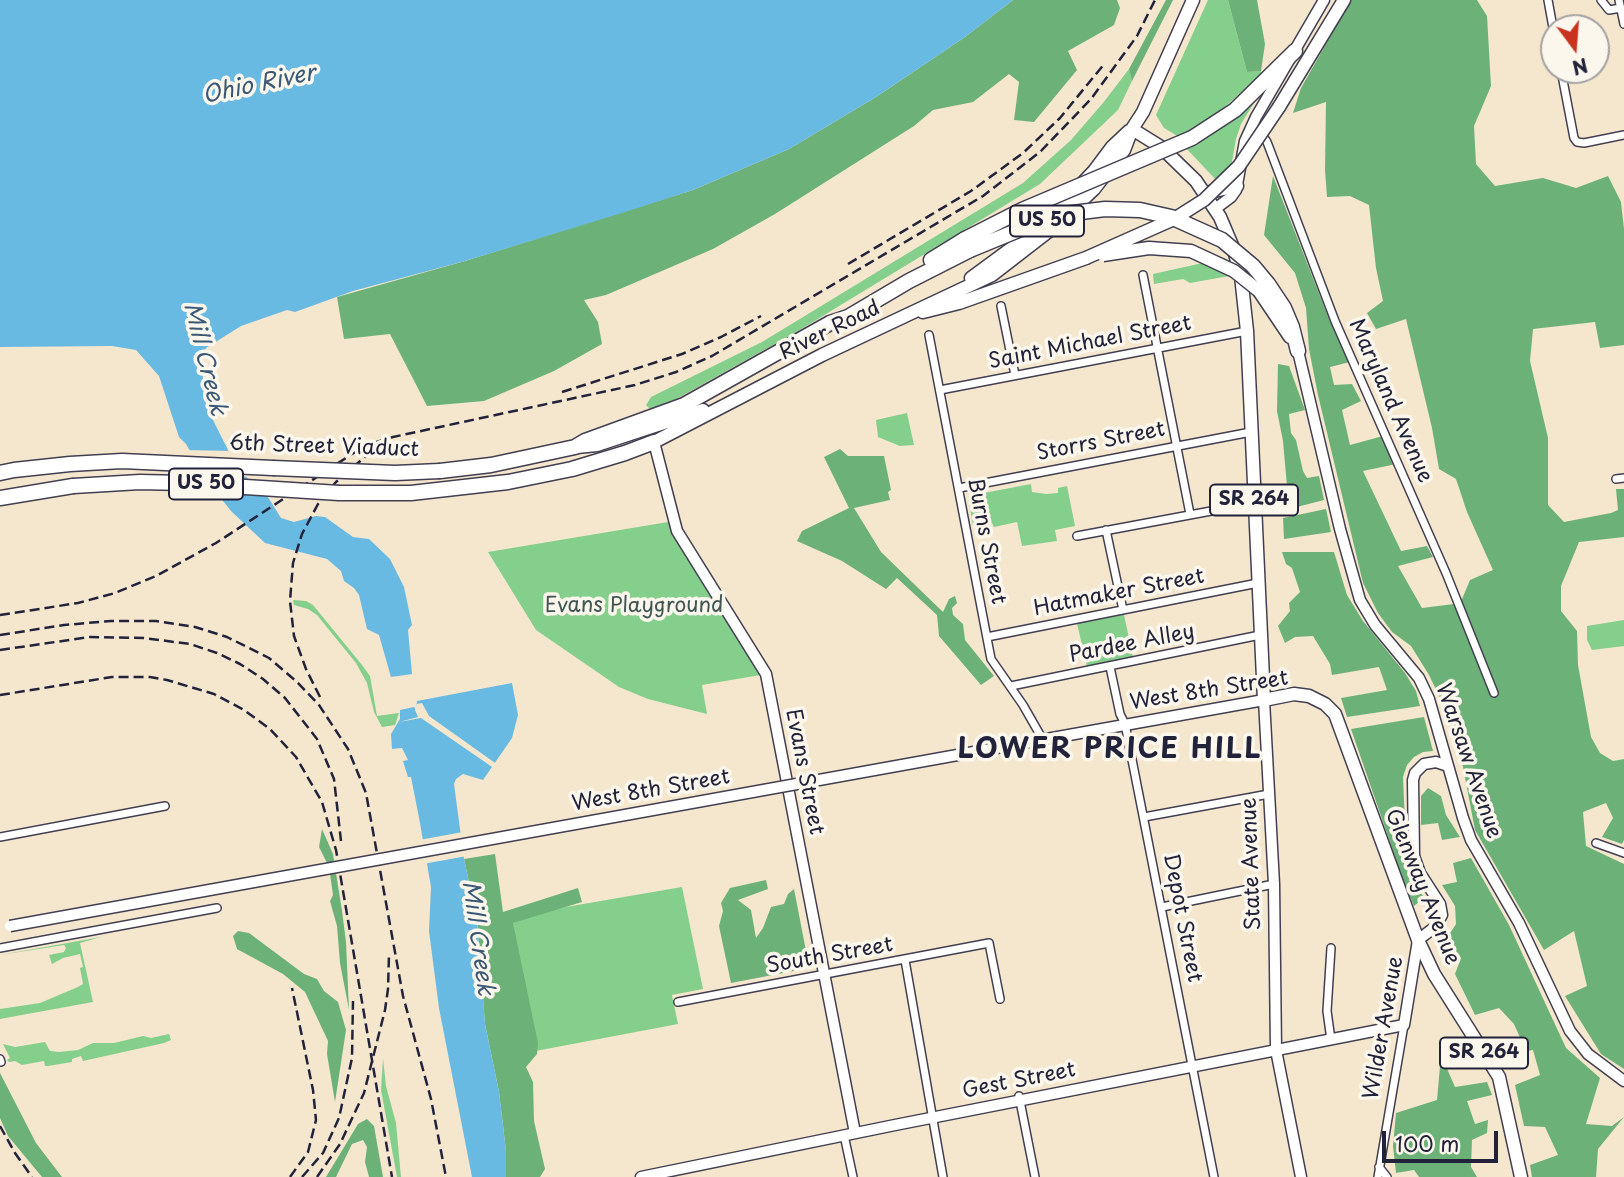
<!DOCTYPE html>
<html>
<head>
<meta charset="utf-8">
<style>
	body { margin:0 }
	#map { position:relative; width:1624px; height:1177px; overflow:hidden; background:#f5e6ce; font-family:"Playpen Sans",sans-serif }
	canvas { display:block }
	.north { position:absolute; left:1540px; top:14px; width:70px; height:70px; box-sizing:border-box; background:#fbf7ec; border:2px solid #a4a2a5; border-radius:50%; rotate:164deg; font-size:19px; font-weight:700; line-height:28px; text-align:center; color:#22223b }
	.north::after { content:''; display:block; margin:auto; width:24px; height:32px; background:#c8321e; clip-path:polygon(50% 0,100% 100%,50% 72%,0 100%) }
	.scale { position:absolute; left:1382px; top:1131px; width:116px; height:32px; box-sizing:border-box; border:4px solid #22223b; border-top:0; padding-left:9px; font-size:21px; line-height:24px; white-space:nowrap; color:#22223b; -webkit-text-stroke:5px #fbf7ec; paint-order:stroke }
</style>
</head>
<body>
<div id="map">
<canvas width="1624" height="1177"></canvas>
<div class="north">N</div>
<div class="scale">100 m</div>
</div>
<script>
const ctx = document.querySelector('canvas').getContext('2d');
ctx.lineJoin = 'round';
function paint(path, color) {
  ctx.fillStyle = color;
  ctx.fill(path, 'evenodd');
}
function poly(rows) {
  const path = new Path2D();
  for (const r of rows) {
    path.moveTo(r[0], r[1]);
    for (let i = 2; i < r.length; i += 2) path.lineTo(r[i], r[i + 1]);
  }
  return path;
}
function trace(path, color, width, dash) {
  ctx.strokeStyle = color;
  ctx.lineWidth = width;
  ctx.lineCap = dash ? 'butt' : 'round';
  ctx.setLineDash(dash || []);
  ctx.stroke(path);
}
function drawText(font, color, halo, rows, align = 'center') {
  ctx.font = font + ' "Playpen Sans",sans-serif';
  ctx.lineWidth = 7;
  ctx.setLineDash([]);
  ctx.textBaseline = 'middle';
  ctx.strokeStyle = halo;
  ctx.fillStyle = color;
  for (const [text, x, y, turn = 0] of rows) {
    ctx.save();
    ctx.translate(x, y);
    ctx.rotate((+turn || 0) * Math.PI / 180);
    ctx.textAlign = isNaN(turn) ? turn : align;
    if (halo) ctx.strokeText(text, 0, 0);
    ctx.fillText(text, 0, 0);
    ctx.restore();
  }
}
const green = poly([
	[1208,0,1228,0,1247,72,1261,71,1261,74,1213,118,1179,137,1164,128,1156,115],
	[1129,69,1132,81,1118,110,1040,184,798,331,671,402,651,410,646,405,651,397,762,342,1023,183,1071,140,1103,103],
	[1255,95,1257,98,1241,124,1236,139,1231,167,1217,181,1185,147],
	[1225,258,1229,276,1190,283,1183,279,1154,284,1153,274],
	[907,413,914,445,900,446,878,437,876,420],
	[1031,484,1032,492,1046,494,1058,493,1058,488,1067,486,1075,526,1055,530,1057,541,1022,546,1017,522,994,527,991,521,973,526,968,496],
	[674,521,766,674,702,685,707,714,648,699,619,687,536,630,488,552],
	[293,600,306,601,313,605,362,665,370,676,377,716,399,713,395,725,382,727,374,712,367,683,356,663,317,615,308,609,294,605],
	[1123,610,1134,662,1088,671,1076,619],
	[1624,620,1624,646,1592,650,1587,640,1587,626],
	[682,887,703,989,672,995,678,1024,525,1053,502,918],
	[101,937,80,943,93,1002,0,1019,0,1009,40,1003,78,987,83,984,80,968,83,967,80,954,63,958,52,964,49,955,64,952,66,948,64,945,0,955],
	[169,1034,171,1040,164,1043,83,1061,81,1056,72,1059,72,1062,48,1066,45,1066,44,1061,22,1065,15,1061,9,1062,7,1060,10,1058,3,1044,15,1047,45,1042,50,1051,59,1052,78,1050,93,1043,114,1043,143,1036,151,1038],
	[383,1058,386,1086,396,1123,401,1177,397,1177,381,1090]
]);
const forest = poly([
	[1013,0,1117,0,1120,8,1114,25,1068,51,1077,70,1034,122,1014,120,1019,82,1009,74,973,102,933,110,914,126,775,214,713,249,606,295,584,300,598,322,602,344,554,371,484,401,427,406,390,334,344,339,337,297,465,261,693,190,789,149,876,97,965,37],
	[1166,0,1173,0,1132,81,1129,69],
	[1228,0,1257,0,1265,44,1261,71,1247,72],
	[1351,0,1477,0,1487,16,1491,86,1474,126,1476,164,1495,186,1543,178,1576,188,1608,176,1621,202,1624,229,1624,345,1600,348,1595,322,1533,329,1530,361,1548,438,1548,505,1564,522,1611,513,1618,510,1616,489,1624,489,1624,537,1579,542,1561,586,1561,611,1577,631,1578,665,1591,737,1600,753,1613,761,1624,759,1624,840,1622,844,1602,837,1613,818,1606,803,1583,812,1586,846,1624,864,1624,1069,1601,1054,1565,996,1587,986,1574,931,1544,950,1475,830,1463,767,1441,700,1429,675,1411,646,1392,632,1378,613,1363,583,1318,395,1309,349,1306,308,1295,273,1264,235,1273,176,1329,319,1350,362,1330,367,1334,385,1352,384,1361,401,1342,410,1350,445,1383,436,1396,464,1363,471,1401,551,1427,546,1433,557,1398,566,1422,608,1454,604,1462,599,1470,580,1493,570,1467,512,1456,479,1439,469,1432,428,1406,319,1376,329,1367,313,1383,301,1376,268,1369,205,1350,196,1327,197,1325,170,1326,102,1293,113,1301,88],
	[1278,364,1289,366,1305,410,1289,414,1291,433,1296,440,1303,471,1307,478,1319,476,1324,500,1289,509,1283,441,1277,411],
	[840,449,848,456,884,456,891,490,888,492,890,500,854,508,881,552,943,612,949,599,955,596,957,603,952,608,953,615,963,624,965,640,994,676,981,685,939,636,937,615,897,578,886,589,842,561,797,541,802,531,849,508,824,457],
	[1326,509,1331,532,1284,539,1283,518],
	[1282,552,1334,552,1347,595,1363,621,1405,673,1416,691,1420,706,1347,717,1341,698,1387,690,1379,667,1332,675,1330,664,1313,636,1295,637,1285,643,1278,626,1290,611,1289,603,1300,592,1292,568,1286,564],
	[1424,717,1433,751,1423,752,1414,757,1407,765,1403,777,1407,868,1424,898,1414,906,1403,880,1351,729],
	[1428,788,1441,796,1446,815,1460,837,1442,840,1438,823,1421,825,1421,796],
	[322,829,333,854,342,911,346,942,349,1010,340,963,337,926,330,901,333,895,329,867,319,847],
	[495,854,503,912,578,888,582,902,513,923,538,1043,537,1054,526,1067,533,1082,534,1121,545,1169,540,1177,506,1177,506,1151,499,1092,485,1024,477,919,464,859],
	[1471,858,1509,925,1566,1048,1600,1078,1586,1124,1612,1126,1624,1117,1598,1149,1596,1177,1532,1177,1530,1165,1558,1155,1545,1127,1524,1126,1515,1085,1540,1075,1533,1050,1526,1051,1514,1024,1499,1008,1475,1015,1455,974,1461,958,1447,938,1456,924,1455,906,1442,885,1457,882,1453,863],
	[766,880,768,889,738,900,751,910,756,938,763,928,771,907,784,904,788,894,794,889,807,956,804,969,731,983,719,926,723,911,721,903,730,888],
	[238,931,249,933,304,974,317,979,324,991,338,1002,346,1030,335,1102,327,1054,328,1041,305,992,283,974,237,949,233,936],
	[1441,1055,1455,1087,1487,1082,1492,1095,1467,1101,1475,1124,1488,1120,1487,1133,1472,1140,1471,1167,1477,1177,1419,1177,1414,1170,1396,1173,1393,1146,1396,1113,1437,1100],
	[0,1073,36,1143,62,1177,42,1177,8,1136,0,1118],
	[367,1119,374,1126,383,1177,369,1177,365,1162,367,1147,363,1140,352,1144,336,1177,326,1177,358,1124]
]);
const water = poly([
	[0,0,1013,0,965,37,876,97,789,149,693,190,625,212,465,261,353,291,295,312,287,310,241,326,206,348,202,361,204,397,208,410,229,452,245,476,266,494,281,518,294,522,316,516,325,517,353,537,369,539,390,559,404,587,412,625,408,630,412,674,391,677,379,635,367,629,359,595,354,588,344,581,341,571,327,559,265,543,231,511,208,482,186,444,179,437,159,376,136,350,112,346,0,347],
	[512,683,518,715,512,738,483,780,463,774,456,779,454,784,464,859,477,919,485,1024,499,1092,506,1151,506,1177,472,1177,439,1008,429,931,431,887,420,823,411,777,408,777,403,761,408,760,402,748,392,749,391,734,400,719,400,710,414,707,416,710,417,701]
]);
const pier = poly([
	[185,450,232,451,253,477,199,474],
	[422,703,429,716,498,765,495,769,421,718,399,722,418,717,415,710,417,704],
	[463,832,467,856,423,864,419,840]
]);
const street = poly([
	[1548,0,1554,33],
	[1601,0,1609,10,1621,8],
	[1619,0,1624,24],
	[1561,70,1574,138,1577,142,1584,143,1624,135],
	[1261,133,1267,142,1335,321,1446,573,1494,693],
	[1143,275,1190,514],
	[1001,306,1015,375],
	[929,335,991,659,1023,705,1043,740],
	[940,390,1247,331],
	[1616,479,1624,478],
	[959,488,1251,432],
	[1106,530,1123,610],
	[1077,536,1254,503],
	[987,637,1258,583],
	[1110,667,1120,714,1125,724,1214,1177],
	[1011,686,1260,635],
	[1144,817,1269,794],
	[0,837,165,806],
	[1596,843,1624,853],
	[1162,907,1274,884],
	[0,948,217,908],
	[1331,948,1327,1011,1331,1040],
	[905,960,943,1177],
	[678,1002,989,943,1000,999],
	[0,1059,1,1062],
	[1019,1096,1035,1177],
	[844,1135,853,1177],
	[1379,1167,1387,1177],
	[1378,1177,1404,1025]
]);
const secondary = poly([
	[1215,209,1231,197,1236,190,1245,141,1256,117,1324,0],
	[1298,351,1340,529,1360,600,1375,625,1419,678,1429,699,1463,818,1471,840,1519,923,1570,1031,1588,1054,1624,1081],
	[654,442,677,531,766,674,855,1133],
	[963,754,1264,700,1274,884,1276,1050,1301,1177],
	[641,1177,895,1125,1404,1025,1418,940,1435,927,1442,915,1440,904,1420,873,1414,856,1413,780,1415,773,1424,764,1436,762,1448,766]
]);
const primary = poly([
	[1279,107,1344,0],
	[1132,129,1161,147,1196,181,1220,217,1234,250,1241,276,1247,331,1264,700,1294,694,1309,696,1325,704,1335,714,1418,940,1434,974,1499,1077,1521,1177],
	[1206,193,1237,186],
	[971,278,1043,225,1094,171,1112,147,1129,131],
	[1259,291,1290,337],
	[923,312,959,303,1086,258],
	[654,442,822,355,992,275,1054,227,1094,189,1124,150,1132,129,1143,112,1193,0],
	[577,447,597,445,703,410]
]);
const highway = poly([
	[1192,138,1235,110,1295,51],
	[931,260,965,239],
	[1268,284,1284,308,1292,327,1298,351],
	[440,471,491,465,575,447,585,441,684,405,830,323,848,317,909,281,970,250],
	[0,473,14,470,70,464,122,461,273,468],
	[339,493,411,493,508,482,572,469,625,453,654,442],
	[0,498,73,486]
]);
const rail = poly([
	[848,264,971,191,1023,153,1060,118,1105,63],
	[562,392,682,354,721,337,761,316],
	[0,615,78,603,115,593,156,576,216,543,352,454,373,443,393,437,635,385,676,372,712,356,983,196,1018,169,1041,151,1091,99,1137,36,1155,0],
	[0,635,64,625,111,621,156,621,195,627,227,637,269,658,297,682,319,705,348,749,366,793,403,996,431,1099,446,1177],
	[0,650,90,637,144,638,190,644,217,653,240,664,263,679,285,698,317,739,334,779,341,841],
	[0,695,112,677,150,677,167,680,214,694,244,710,270,729,296,757,322,802,336,850,392,1177],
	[320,697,306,669,294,636,290,601,293,563,302,534,318,504,336,482,366,456],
	[0,1126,15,1153,32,1177],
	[290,1177,308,1152,316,1120,313,1090,292,988],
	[302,1177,323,1153,339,1118,352,1058,353,1001],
	[317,1177,340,1144,364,1093,385,1010,388,989,389,955]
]);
const secondaryBridge = poly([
	[10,926,963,754]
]);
const primaryBridge = poly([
	[1103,255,1149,248,1191,251,1234,271,1259,291],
	[1086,258,1174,219,1204,200,1239,166,1279,107]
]);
const highwayBridge = poly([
	[965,239,1022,210,1192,138],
	[970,250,1026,227,1065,214,1105,209,1140,210,1171,217,1222,240,1253,266,1268,284],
	[273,468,395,473,440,471],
	[73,486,140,482,183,483,339,493]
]);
const shields = [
	[1047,221,74],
	[206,484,74],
	[1254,500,88],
	[1484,1053,88]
];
const shieldNames = [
	["US 50",1047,221],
	["US 50",206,484],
	["SR 264",1254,500],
	["SR 264",1484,1053]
];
const streetNames = [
	["River Road",830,331,-26],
	["Saint Michael Street",1090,343,-11],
	["Maryland Avenue",1390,401,66],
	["Storrs Street",1101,442,-11],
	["6th Street Viaduct",324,447,2],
	["Burns Street",986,541,79],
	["Hatmaker Street",1119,593,-11],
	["Pardee Alley",1132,644,-11],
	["West 8th Street",1209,691,-9],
	["Warsaw Avenue",1468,761,71],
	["Evans Street",804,772,79],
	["West 8th Street",651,791,-10],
	["State Avenue",1252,864,-92],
	["Glenway Avenue",1422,887,68],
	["Depot Street",1182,918,79],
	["South Street",830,956,-10],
	["Wilder Avenue",1384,1028,-80],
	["Gest Street",1019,1081,-11]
];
const parkNames = [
	["Evans Playground",634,606]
];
const waterNames = [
	["Ohio River",259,85,-12],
	["Mill Creek",204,359,76],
	["Mill Creek",477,938,82]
];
const districtNames = [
	["LOWER PRICE HILL",1110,750]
];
paint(green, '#85cf8c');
paint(forest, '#6cb278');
paint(water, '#68bae3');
paint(pier, '#f5e6ce');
trace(street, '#423f51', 10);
trace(secondary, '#423f51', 13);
trace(primary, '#423f51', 15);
trace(highway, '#423f51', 17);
trace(street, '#fff', 7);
trace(secondary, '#fff', 10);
trace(primary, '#fff', 12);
trace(highway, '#fff', 14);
trace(rail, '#22223b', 2.5, [10, 5]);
trace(secondaryBridge, '#423f51', 13, []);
trace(primaryBridge, '#423f51', 15, []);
trace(highwayBridge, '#423f51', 17, []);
trace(secondaryBridge, '#fff', 10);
trace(primaryBridge, '#fff', 12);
trace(highwayBridge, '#fff', 14);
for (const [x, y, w] of shields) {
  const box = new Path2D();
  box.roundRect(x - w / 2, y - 15.5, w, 31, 5);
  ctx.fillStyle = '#fbf7ec';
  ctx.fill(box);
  trace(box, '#22223b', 2);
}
drawText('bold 19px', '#22223b', null, shieldNames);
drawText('21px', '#22223b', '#fbf7ec', streetNames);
drawText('21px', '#405653', '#fbf7ec', parkNames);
drawText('italic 23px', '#3a5776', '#fbf7ec', waterNames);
ctx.letterSpacing = '2px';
drawText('bold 28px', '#22223b', '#fbf7ec', districtNames);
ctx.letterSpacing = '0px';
</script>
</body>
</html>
